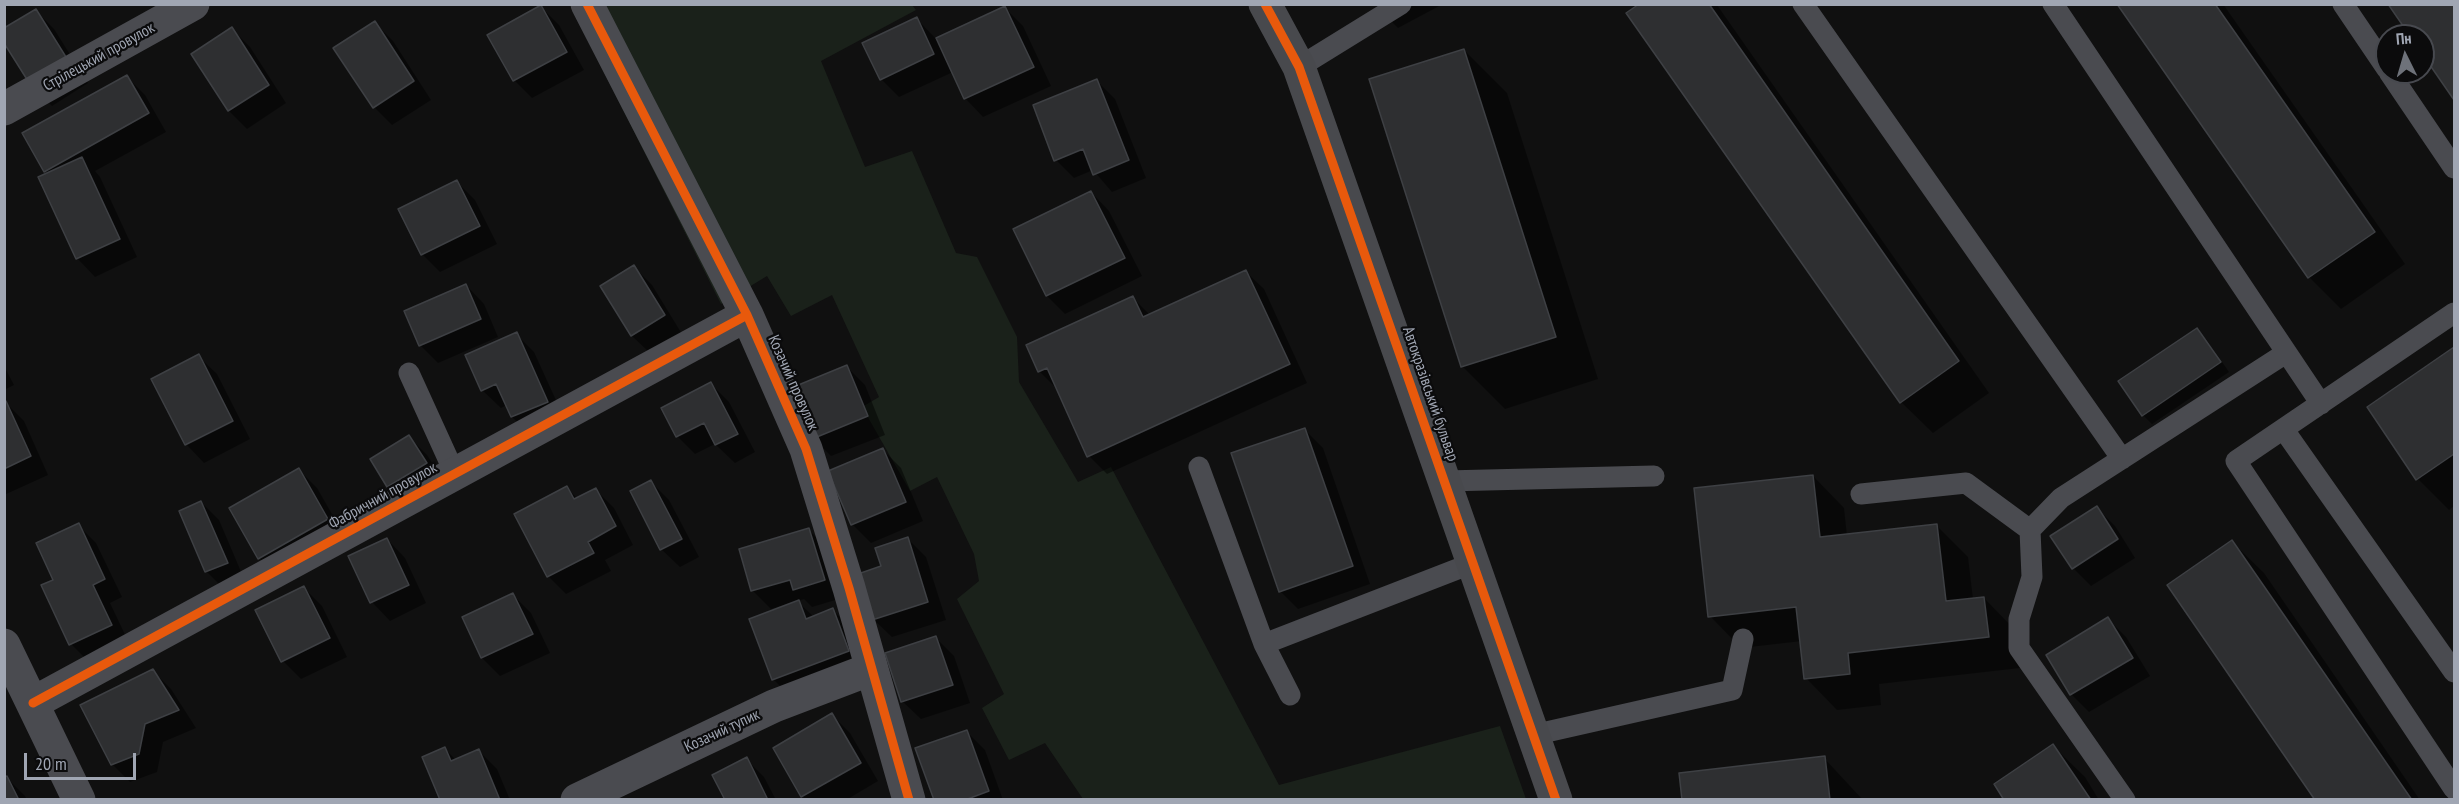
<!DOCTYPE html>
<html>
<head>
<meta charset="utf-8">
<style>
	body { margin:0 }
	#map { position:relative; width:2459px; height:804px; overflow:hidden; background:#101010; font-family:"PT Sans Narrow",sans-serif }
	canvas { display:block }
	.frame { position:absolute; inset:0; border:6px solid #a0a6b3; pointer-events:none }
	.north { position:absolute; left:2375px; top:24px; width:60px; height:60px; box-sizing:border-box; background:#0b0b0c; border:2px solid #47494f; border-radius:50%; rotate:355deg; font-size:16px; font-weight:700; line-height:24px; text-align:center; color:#a0a6b3 }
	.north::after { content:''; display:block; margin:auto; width:21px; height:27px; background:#6e727a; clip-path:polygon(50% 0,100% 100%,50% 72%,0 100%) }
	.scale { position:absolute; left:24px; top:753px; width:112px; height:27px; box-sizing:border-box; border:3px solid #a0a6b3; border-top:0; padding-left:8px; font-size:18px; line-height:21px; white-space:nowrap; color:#a0a6b3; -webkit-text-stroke:4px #0b0b0c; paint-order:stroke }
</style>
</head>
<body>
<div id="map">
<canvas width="2459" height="804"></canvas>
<div class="frame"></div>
<div class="north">Пн</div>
<div class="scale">20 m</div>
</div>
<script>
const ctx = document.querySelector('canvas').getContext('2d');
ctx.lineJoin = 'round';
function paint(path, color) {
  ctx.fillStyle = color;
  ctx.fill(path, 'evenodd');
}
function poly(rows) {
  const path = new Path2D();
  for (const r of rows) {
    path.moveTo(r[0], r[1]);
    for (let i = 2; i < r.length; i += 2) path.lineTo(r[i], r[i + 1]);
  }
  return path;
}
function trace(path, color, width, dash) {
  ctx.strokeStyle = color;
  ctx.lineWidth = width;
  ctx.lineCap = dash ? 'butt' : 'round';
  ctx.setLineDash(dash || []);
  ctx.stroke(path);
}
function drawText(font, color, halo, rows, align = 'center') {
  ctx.font = font + ' "PT Sans Narrow",sans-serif';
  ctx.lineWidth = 4.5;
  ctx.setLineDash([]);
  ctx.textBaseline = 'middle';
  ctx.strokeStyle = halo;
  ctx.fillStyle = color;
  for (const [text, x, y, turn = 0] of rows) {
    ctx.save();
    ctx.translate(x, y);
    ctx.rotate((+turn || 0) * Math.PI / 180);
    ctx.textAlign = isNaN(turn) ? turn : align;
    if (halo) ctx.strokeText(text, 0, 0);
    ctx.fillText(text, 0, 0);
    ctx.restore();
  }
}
const green = poly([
	[570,5,912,5,916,10,821,61,865,167,912,151,956,253,977,257,1017,337,1019,382,1078,482,1111,467,1279,785,1500,726,1526,799,1083,799,1045,743,1009,760,982,708,1004,694,957,599,979,581,974,554,937,477,910,491,862,407,879,397,832,295,791,316,767,276,721,304]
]);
const shadow = poly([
	[1374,4,1443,4,1398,28],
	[1632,4,1717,5,1989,393,1933,433,1901,402],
	[2119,4,2223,4,2405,264,2341,309,2309,277],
	[2389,4,2454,4,2454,98,2423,53,2423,36,2411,36],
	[541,7,559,25,584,70,532,98,514,80],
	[1005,8,1023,26,1051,86,983,117,965,98,953,72,899,97,881,79,916,18,936,39],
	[36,11,54,29,88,83,52,106,34,88],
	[375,23,393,41,431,100,392,125,374,107],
	[232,29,250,47,286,103,247,129,229,111,193,54],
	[1464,50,1507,93,1598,379,1505,409,1462,366],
	[127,77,145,95,166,132,95,171,100,177,137,257,95,277,77,258,48,174,45,171],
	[1097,81,1115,99,1146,178,1112,192,1093,170,1074,178,1056,160],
	[457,182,475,200,497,244,440,272,422,254],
	[1091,192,1109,211,1142,276,1065,314,1047,296,1015,230],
	[634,267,652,285,682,334,651,354,632,336,602,286],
	[1245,271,1264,289,1307,383,1107,474,1089,456,1057,389,1039,371,1133,298,1150,315],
	[466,285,484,304,498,337,438,363,420,345],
	[2197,330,2206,339,2229,372,2152,424,2143,415],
	[516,334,534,352,565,420,531,435,512,417,507,405,501,408,482,390],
	[2454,349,2454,506,2449,510,2418,479,2369,407],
	[198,356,217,374,250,439,204,463,186,444],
	[4,366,14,385,4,390],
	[847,367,865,385,885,435,831,456,813,438],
	[711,384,729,402,755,452,735,463,715,444,695,454,677,436],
	[6,403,24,421,48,475,4,495],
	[1305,430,1323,448,1370,584,1298,609,1280,591],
	[409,437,427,455,444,481,406,504,388,486],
	[883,450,901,468,923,521,871,543,853,525,830,472],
	[299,470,317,488,345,537,277,576,259,558],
	[1813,476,1844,508,1847,536,1937,526,1968,557,1973,599,1984,598,2015,630,2020,668,1879,684,1881,705,1837,710,1806,678,1802,641,1741,648,1710,616],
	[651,482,669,500,699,557,680,567,661,549],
	[567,488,578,499,596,490,614,508,633,545,605,560,611,571,566,594,548,576],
	[201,502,219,520,245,581,225,590,207,572,181,511],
	[2097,508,2115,526,2135,558,2091,586,2073,568],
	[78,525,96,543,122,597,110,603,129,643,89,662,71,644,55,580],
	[809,530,827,548,842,598,812,607,804,599,797,601,814,617,833,610,851,628,866,670,791,697,773,679,787,604,771,609,753,591,741,550],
	[387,539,405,558,426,603,390,621,372,602,350,557],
	[908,539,926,557,946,620,892,637,873,619,883,567],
	[2232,542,2264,573,2420,800,2317,800],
	[304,588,322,606,347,657,301,679,283,661],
	[513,595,531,613,550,653,500,676,482,658,464,617],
	[2108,619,2126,637,2150,676,2089,712,2071,694],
	[936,638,954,656,970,703,921,719,902,701],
	[153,671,171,689,196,728,163,742,157,772,130,782,112,764],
	[832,715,850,733,878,781,846,800,806,800,802,796],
	[966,731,985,750,1003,800,936,800],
	[2053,746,2085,777,2099,800,2006,800],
	[445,749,456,760,479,751,497,769,510,800,442,800],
	[1824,758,1863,800,1684,800],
	[746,759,764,777,776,800,727,800],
	[7,778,25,796,27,800,4,800]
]);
const building = poly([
	[1639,4,1709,4,1959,361,1900,403,1626,13,1639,4],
	[2117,4,2215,4,2375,232,2308,278,2117,4],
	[2388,4,2454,4,2454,100,2423,55,2423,36,2410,36,2388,4],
	[541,5,567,52,513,81,487,35,541,5],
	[1005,6,1034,67,964,99,936,38,1005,6],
	[36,9,71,65,33,89,4,43,4,28,36,9],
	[917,17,934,54,880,80,862,43,917,17],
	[375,21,414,81,373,108,333,48,375,21],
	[232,27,269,85,228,111,191,54,232,27],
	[1464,49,1556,337,1461,367,1369,79,1464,49],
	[127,75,149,113,44,172,22,133,127,75],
	[1097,79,1129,160,1093,175,1083,149,1054,161,1033,105,1097,79],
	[82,157,120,239,76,259,38,177,82,157],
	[457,180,480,226,421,255,398,209,457,180],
	[1091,191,1125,258,1046,296,1013,229,1091,191],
	[634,265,665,315,631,336,600,286,634,265],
	[1246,270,1290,364,1087,457,1047,368,1038,372,1026,345,1133,296,1143,317,1246,270],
	[466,284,481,319,419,346,404,311,466,284],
	[2197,328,2221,362,2142,416,2118,381,2197,328],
	[517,332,548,402,511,417,496,384,481,391,465,355,517,332],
	[2454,347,2454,454,2416,480,2367,407,2454,347],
	[199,354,233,421,185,445,151,379,199,354],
	[847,365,868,416,812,439,791,388,847,365],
	[711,382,738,434,715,445,704,423,676,437,661,408,711,382],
	[6,401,31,456,4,469,4,402,6,401],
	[1305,428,1353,566,1279,592,1231,453,1305,428],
	[409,435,427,463,387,487,370,459,409,435],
	[883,448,906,502,851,525,828,471,883,448],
	[299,468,328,519,258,559,229,508,299,468],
	[1813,475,1820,537,1937,524,1946,601,1984,597,1989,637,1848,653,1850,674,1804,679,1796,607,1708,617,1694,488,1813,475],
	[651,480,682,539,660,550,630,491,651,480],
	[567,486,574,499,596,488,616,526,588,542,594,553,547,577,514,514,567,486],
	[201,501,228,563,205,572,179,511,201,501],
	[2097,506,2118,539,2072,569,2050,536,2097,506],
	[79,523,105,579,93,585,112,625,69,645,41,585,53,580,36,543,79,523],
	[809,528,825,580,793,590,790,580,751,591,739,549,809,528],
	[908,537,928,602,872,620,858,574,881,566,875,548,908,537],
	[387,538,409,585,370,603,348,556,387,538],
	[2232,540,2412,800,2315,800,2167,585,2232,540],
	[304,586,330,638,281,662,255,610,304,586],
	[513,593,533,634,481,658,462,617,513,593],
	[799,600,806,619,833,608,849,651,772,680,749,619,799,600],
	[2108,617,2133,658,2070,695,2046,655,2108,617],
	[936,636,953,685,901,702,885,653,936,636],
	[153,669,179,710,145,724,139,754,111,765,80,705,153,669],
	[832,713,861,763,801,797,773,748,832,713],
	[967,730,989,791,965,800,934,800,915,748,967,730],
	[2053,744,2091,800,2004,800,1994,784,2053,744],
	[445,747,451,761,479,749,500,800,440,800,422,757,445,747],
	[1825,756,1830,800,1682,800,1679,773,1825,756],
	[747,757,768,800,725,800,712,775,747,757],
	[7,776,19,800,4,800,4,777,7,776]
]);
const lane = poly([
	[1803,4,2122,459],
	[2053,4,2321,404],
	[2343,4,2387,69],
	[1299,67,1401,4],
	[2389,72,2454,168],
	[2454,313,2236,461,2454,789],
	[409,373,455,474],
	[2284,430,2454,672],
	[1199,467,1264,644,1290,695],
	[1445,481,1654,476],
	[1861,494,1966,483,2030,530],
	[1264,644,1473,563],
	[1533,735,1732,690,1743,639],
	[2125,800,2019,648,2019,619,2032,577,2030,530,2061,498,2286,353]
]);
const street = poly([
	[587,4,747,315,806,449,849,588,909,800],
	[4,109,193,4],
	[4,645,79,800],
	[33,703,747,315],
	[577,800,774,706,871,669]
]);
const secondary = poly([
	[1265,4,1299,67,1556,800]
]);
const cycleway = poly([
	[587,4,747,315,806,449,849,588,909,800],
	[1265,4,1299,67,1556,800],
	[33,703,747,315]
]);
const streetNames = [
	["Стрілецький провулок",99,57,-29],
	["Козачий провулок",793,383,66],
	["Автокразівський бульвар",1430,394,71],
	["Фабричний провулок",383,496,-29],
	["Козачий тупик",722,731,-25]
];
paint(green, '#1a211a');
paint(shadow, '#0007');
paint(building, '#2e2f31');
trace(building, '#3e4044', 1.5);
trace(lane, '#4a4b50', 21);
trace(street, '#4a4b50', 33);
trace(secondary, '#48494d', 33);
trace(cycleway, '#e8590c', 9);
drawText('16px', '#a0a6b3', '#0b0b0c', streetNames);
</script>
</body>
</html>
